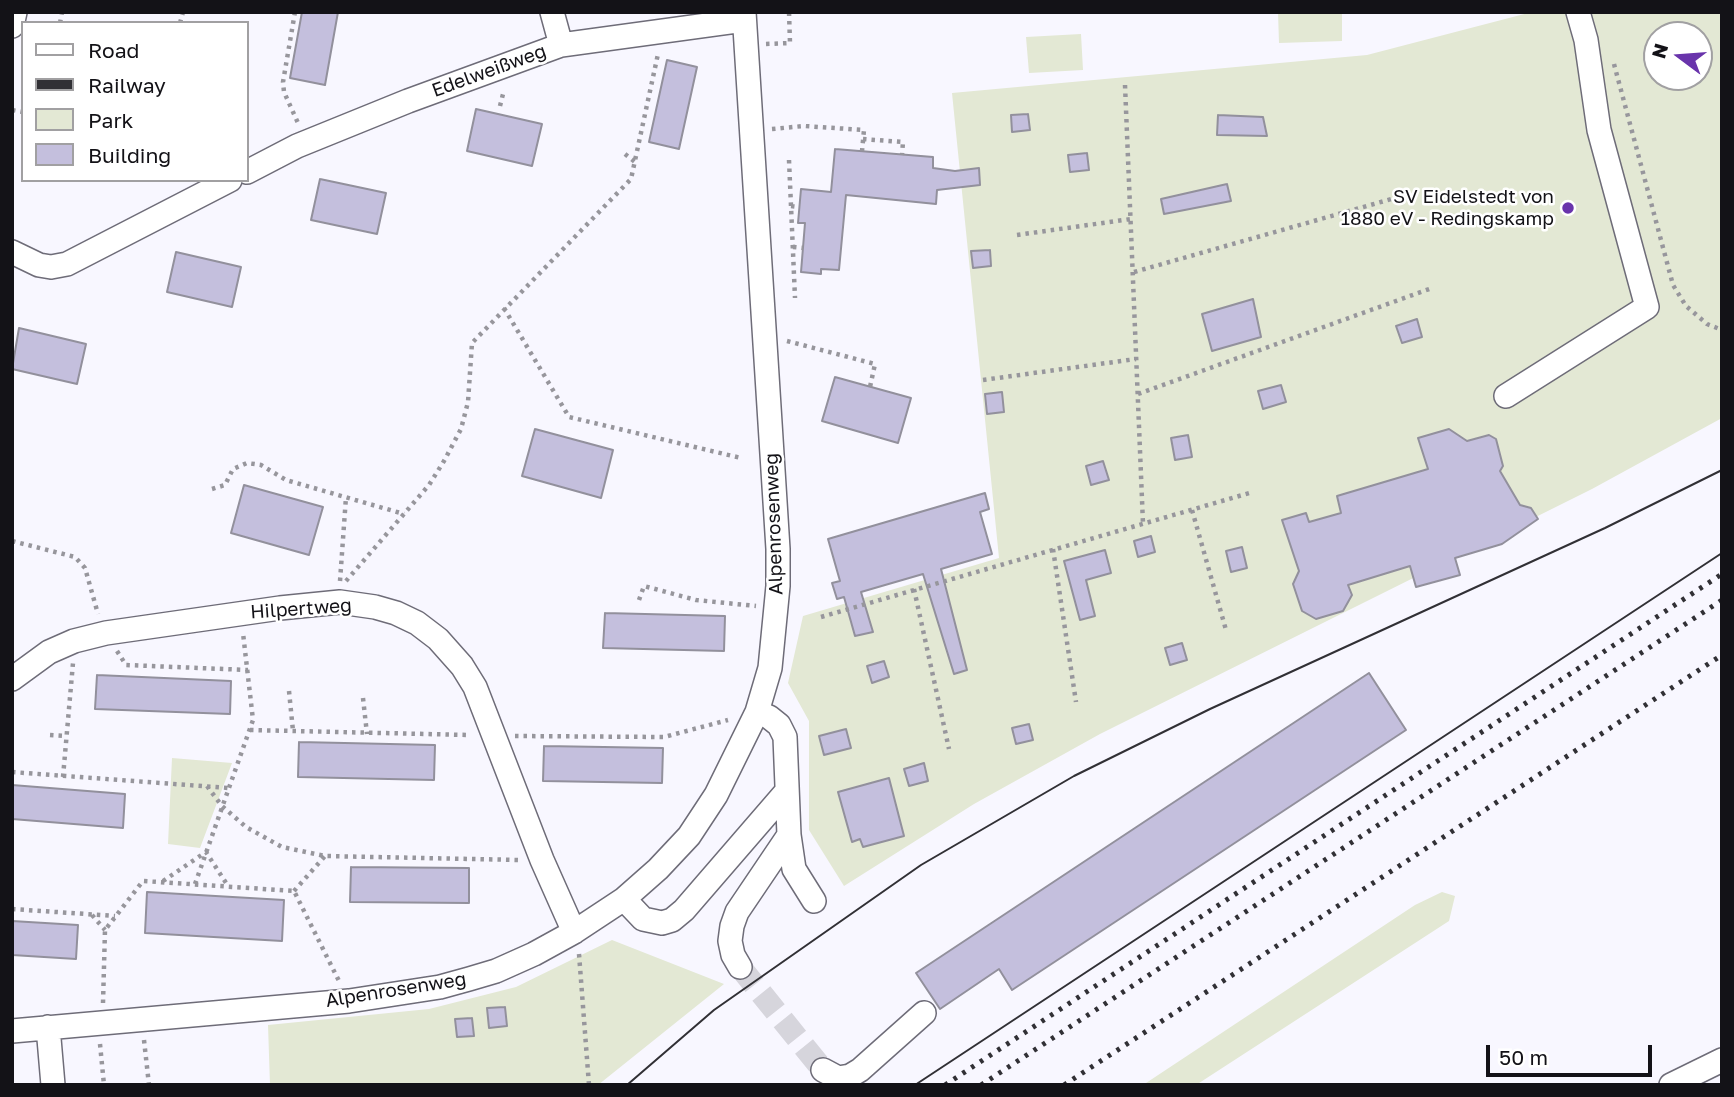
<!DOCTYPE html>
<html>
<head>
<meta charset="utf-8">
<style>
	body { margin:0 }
	#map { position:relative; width:1734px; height:1097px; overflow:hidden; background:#f8f7ff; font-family:"Golos Text",sans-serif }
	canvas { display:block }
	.frame { position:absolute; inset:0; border:14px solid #131217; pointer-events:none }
	.legend { position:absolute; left:21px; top:21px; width:228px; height:161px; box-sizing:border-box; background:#fff; border:2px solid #a1a0a2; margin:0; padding:9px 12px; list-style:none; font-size:21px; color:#131217 }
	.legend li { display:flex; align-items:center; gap:14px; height:35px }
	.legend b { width:35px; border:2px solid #a1a0a2 }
	.north { position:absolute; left:1643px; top:21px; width:70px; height:70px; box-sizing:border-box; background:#fff; border:2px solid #a1a0a2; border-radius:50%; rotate:286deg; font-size:19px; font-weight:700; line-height:28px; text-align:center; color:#131217 }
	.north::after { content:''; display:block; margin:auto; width:24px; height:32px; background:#6934ab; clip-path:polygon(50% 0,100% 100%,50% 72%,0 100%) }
	.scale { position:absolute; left:1486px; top:1045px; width:166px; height:32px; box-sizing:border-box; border:4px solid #131217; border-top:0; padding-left:9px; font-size:21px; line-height:24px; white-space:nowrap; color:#131217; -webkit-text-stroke:5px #fff; paint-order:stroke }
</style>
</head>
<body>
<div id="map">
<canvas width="1734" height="1097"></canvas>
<div class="frame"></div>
<ul class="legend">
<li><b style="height:9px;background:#fff"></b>Road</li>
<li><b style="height:9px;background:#313035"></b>Railway</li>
<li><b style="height:19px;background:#e3e8d4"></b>Park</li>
<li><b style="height:19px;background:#c4bfdd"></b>Building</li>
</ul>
<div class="north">N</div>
<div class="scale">50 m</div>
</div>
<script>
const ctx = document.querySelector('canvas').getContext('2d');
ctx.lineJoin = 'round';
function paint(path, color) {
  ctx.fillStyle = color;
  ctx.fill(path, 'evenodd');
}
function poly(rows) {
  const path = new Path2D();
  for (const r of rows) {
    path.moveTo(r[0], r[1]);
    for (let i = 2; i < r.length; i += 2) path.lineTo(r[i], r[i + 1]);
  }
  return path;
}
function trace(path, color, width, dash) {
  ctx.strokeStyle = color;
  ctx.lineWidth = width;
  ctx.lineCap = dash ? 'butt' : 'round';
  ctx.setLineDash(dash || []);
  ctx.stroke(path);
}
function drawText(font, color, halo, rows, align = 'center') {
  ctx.font = font + ' "Golos Text",sans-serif';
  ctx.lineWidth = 5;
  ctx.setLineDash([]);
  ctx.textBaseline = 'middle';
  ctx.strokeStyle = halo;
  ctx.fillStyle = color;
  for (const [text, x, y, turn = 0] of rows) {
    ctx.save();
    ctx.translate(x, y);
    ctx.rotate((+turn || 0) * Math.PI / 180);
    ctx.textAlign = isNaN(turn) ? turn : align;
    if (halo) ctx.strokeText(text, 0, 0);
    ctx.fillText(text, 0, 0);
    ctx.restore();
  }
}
const green = poly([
	[1278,12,1342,12,1342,41,1279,43],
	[1532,12,1722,12,1722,418,1592,489,1100,734,974,804,844,886,809,830,809,721,788,683,803,616,999,558,952,93,1367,55],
	[1657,35,1699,35,1699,77,1657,77],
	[1081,34,1083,70,1029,73,1026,37],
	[172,758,232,763,200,848,168,844],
	[1442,892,1455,896,1449,921,1196,1085,1143,1085,1415,905],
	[612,940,724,984,598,1085,270,1085,268,1025,429,1009,516,987]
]);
const building = poly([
	[302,12,338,12,325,85,290,78,302,12],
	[667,60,697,67,679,149,649,142,667,60],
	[476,109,542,124,532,166,467,151,476,109],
	[1028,114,1030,130,1012,132,1011,115,1028,114],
	[1218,115,1263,117,1267,136,1217,135,1218,115],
	[835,149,933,157,933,168,955,171,979,168,980,185,937,190,936,204,846,195,839,270,821,269,821,274,801,272,805,223,798,223,801,189,831,192,835,149],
	[1087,153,1089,170,1070,172,1068,155,1087,153],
	[320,179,386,193,377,234,311,220,320,179],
	[1227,184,1231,201,1164,214,1161,199,1227,184],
	[990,250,991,266,973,268,971,251,990,250],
	[176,252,241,267,232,307,167,292,176,252],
	[1253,299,1261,337,1212,351,1202,314,1253,299],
	[1417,319,1422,337,1402,343,1396,326,1417,319],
	[19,328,86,344,77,384,12,369,19,328],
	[835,377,911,398,898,443,822,421,835,377],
	[1281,385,1286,402,1263,409,1258,391,1281,385],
	[1002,392,1004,412,987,414,985,394,1002,392],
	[535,429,613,450,601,498,522,476,535,429],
	[1449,429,1467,441,1489,435,1496,439,1503,466,1500,471,1520,505,1531,508,1538,519,1502,544,1455,558,1460,575,1416,587,1410,566,1348,585,1352,595,1343,611,1316,619,1302,611,1293,584,1299,571,1282,520,1306,513,1309,522,1341,513,1337,496,1428,469,1418,438,1449,429],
	[1188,435,1192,457,1175,460,1171,438,1188,435],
	[1103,461,1109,480,1091,485,1086,466,1103,461],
	[244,485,323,507,309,555,231,533,244,485],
	[985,493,989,509,980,512,992,554,941,569,967,670,954,674,923,574,861,592,873,632,855,636,844,597,837,599,832,583,840,581,828,539,985,493],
	[1151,536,1155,552,1138,557,1134,541,1151,536],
	[1242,547,1247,568,1231,572,1226,551,1242,547],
	[1105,550,1111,573,1086,580,1095,616,1080,620,1064,561,1105,550],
	[605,613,725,616,724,651,603,648,605,613],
	[1182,643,1187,660,1170,665,1165,648,1182,643],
	[884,661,889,677,872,683,867,666,884,661],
	[1369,673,1406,730,1012,990,999,969,940,1009,916,973,1369,673],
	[97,675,231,681,230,714,95,709,97,675],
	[1029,724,1033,740,1016,744,1012,728,1029,724],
	[846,729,851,748,824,755,819,736,846,729],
	[299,742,435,745,434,780,298,777,299,742],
	[544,746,663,748,662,783,543,781,544,746],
	[924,763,928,781,909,786,904,769,924,763],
	[889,778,904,836,863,847,860,839,852,842,838,792,889,778],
	[12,785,125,794,123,828,12,819,12,785],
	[351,867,469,868,469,903,350,902,351,867],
	[147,892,284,900,282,941,145,933,147,892],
	[12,921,78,925,76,959,12,955,12,921],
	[505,1007,507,1026,489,1028,487,1008,505,1007],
	[472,1018,474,1036,457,1037,455,1019,472,1018]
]);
const minorTunnel = poly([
	[740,967,823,1070]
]);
const path = poly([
	[295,12,283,82,284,92,298,123],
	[60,23,62,12],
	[180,23,183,12],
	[766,44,790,43,789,12],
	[1614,64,1673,285,1686,306,1707,324,1722,330],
	[1125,85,1143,524],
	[500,106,504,90],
	[12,110,23,112],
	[772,129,804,126,864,130,862,151],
	[863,139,903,142,902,155],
	[625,154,635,162],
	[789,160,795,298],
	[791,206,799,207],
	[1017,235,1131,219],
	[793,247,803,248],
	[1134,272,1402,196],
	[504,308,569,417,741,458],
	[787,341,875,364,870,387],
	[983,380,1136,359],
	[1138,394,1432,288],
	[212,489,225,485,233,469,247,463,261,465,286,480,404,514],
	[1192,510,1226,630],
	[12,541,75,557,85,568,98,614],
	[1053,549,1076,702],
	[340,581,346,497],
	[346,581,429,485,444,461,461,429,468,402,472,343,631,179,658,54],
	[914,589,949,749],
	[639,600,644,586,696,600,756,606],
	[821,617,1253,492],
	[117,651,126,665,248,670],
	[289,691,293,731],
	[363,698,367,734],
	[250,730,470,735],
	[50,735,66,736],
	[515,736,664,737,728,720],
	[12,772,229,788],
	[63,777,73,663],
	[207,786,222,806,246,827,282,847,325,856,520,860],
	[163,881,206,852,228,886],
	[195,884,253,720,243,633],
	[294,891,325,856],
	[12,909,115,916],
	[92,915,105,930],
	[579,954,589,1085],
	[103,1003,105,930,143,881,294,891,339,981],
	[144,1040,149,1085],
	[100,1044,104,1085]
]);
const minor = poly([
	[552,12,561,45],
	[12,26,15,12],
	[247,172,297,146,408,101,561,45,744,20],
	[12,252,39,265,51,267,67,264,230,180],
	[1506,396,1647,307,1599,130,1586,40,1578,12],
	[12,679,49,652,74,641,106,633,280,608,340,602,375,607,396,613,417,623,438,639,462,666,475,687,542,860,574,932],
	[757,712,769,717,779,725,785,737,789,835,794,869,814,901],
	[624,899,643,919,662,923,672,920,684,910,786,792],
	[740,967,733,955,730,941,732,926,737,912,789,835],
	[48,1027,53,1085],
	[12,1031,349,1001,440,987,469,979,496,971,534,954,574,932,624,899,658,869,689,836,716,795,757,712,770,668,778,586,778,549,744,12],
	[823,1070,838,1078,850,1076,860,1070,924,1013],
	[1671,1085,1722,1060]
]);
const tram = poly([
	[627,1085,714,1010,921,865,1074,776,1210,709,1605,528,1722,470],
	[915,1085,1722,553]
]);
const rail = poly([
	[945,1085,1722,574],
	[981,1085,1722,600],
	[1064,1085,1722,655]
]);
const markers = [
	[1568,208,7,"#6934ab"]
];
const streetNames = [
	["Edelweißweg",489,71,-20],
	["Alpenrosenweg",774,524,-92],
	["Hilpertweg",301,609,-4],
	["Alpenrosenweg",396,990,-9]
];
const poiNames = [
	["SV Eidelstedt von",1554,197],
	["1880 eV - Redingskamp",1554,219]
];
paint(green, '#e3e8d4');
paint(building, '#c4bfdd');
trace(building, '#92909c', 2);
trace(minorTunnel, '#d6d5dc', 23, [23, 11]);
trace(minor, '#6e6c78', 26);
trace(path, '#97969c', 4.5, [3.5, 5]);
trace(minor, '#fff', 23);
trace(tram, '#313035', 2);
trace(rail, '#313035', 5, [3.5, 7]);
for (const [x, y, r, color] of markers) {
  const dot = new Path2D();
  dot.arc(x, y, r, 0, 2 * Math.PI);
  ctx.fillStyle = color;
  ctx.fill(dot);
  trace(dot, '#fff', 2.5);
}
drawText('19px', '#131217', '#fff', streetNames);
drawText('19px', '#131217', '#fff', poiNames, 'right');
</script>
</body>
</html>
